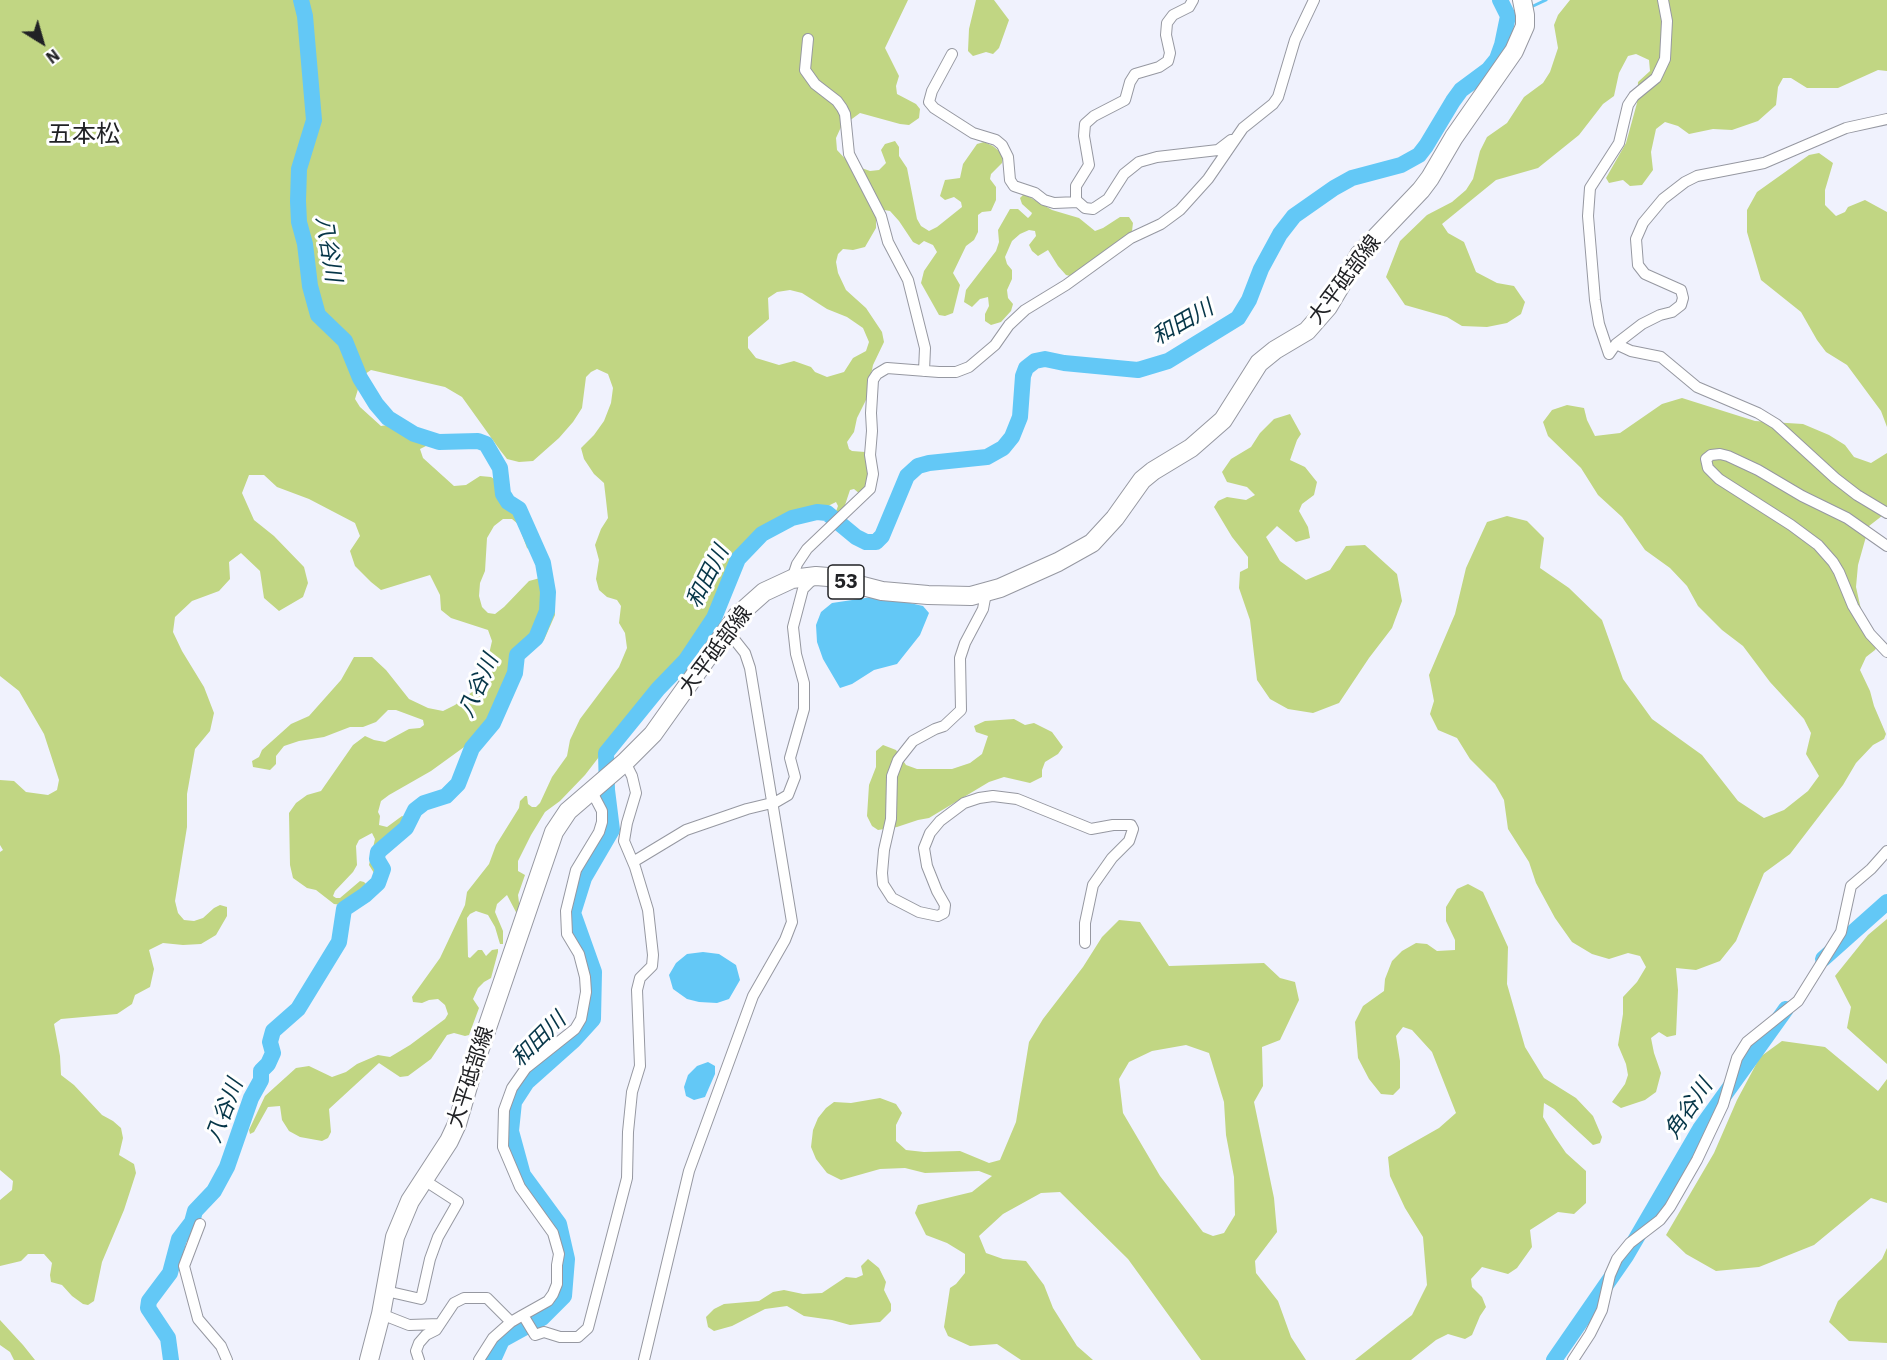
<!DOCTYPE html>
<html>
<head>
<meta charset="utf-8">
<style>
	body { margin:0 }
	#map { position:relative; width:1887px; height:1360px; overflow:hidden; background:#f0f2fd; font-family:"IBM Plex Sans",sans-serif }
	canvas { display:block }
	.north { position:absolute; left:12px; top:12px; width:60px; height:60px; -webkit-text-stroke:4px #fff; paint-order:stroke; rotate:143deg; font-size:16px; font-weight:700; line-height:24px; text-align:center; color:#212225 }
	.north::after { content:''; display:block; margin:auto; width:21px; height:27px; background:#212225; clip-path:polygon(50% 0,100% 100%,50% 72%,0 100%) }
</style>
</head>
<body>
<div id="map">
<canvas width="1887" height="1360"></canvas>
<div class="north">N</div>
</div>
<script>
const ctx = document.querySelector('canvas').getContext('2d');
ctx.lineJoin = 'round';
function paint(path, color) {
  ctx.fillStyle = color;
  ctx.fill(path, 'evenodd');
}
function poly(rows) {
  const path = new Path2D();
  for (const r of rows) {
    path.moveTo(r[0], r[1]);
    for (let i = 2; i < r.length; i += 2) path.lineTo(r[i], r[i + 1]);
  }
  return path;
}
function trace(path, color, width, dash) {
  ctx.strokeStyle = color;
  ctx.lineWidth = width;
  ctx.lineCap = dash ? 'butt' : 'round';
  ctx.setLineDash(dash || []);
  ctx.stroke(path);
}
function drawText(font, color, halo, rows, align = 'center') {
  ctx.font = font + ' "IBM Plex Sans","Noto Sans JP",sans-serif';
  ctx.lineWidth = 6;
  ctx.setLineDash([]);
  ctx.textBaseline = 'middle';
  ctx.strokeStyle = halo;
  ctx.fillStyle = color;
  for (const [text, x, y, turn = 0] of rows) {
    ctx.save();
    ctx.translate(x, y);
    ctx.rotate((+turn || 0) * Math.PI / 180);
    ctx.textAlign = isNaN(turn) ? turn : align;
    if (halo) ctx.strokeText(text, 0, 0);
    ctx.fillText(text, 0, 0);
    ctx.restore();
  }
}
const green = poly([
	[0,0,908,0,885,48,899,76,896,86,897,94,916,104,920,109,919,118,909,125,900,124,860,113,841,127,836,138,837,150,850,164,870,171,879,170,886,163,881,150,885,144,895,141,899,147,899,156,907,168,917,219,921,226,929,231,937,227,962,207,961,202,954,197,945,200,940,196,945,180,960,178,963,164,977,144,984,142,993,146,999,151,1003,158,1002,163,991,174,990,179,996,187,996,200,991,211,982,212,978,215,978,232,974,240,966,246,953,273,960,285,953,313,945,316,939,315,921,283,924,271,937,252,933,245,924,241,919,245,913,242,899,221,890,211,884,210,876,219,876,228,865,247,853,250,843,249,838,254,836,262,838,273,846,290,866,308,882,332,884,342,873,365,866,400,857,418,854,432,847,442,849,449,852,451,865,452,869,477,865,488,860,494,854,489,850,490,843,511,839,515,835,514,838,506,836,502,826,507,815,505,808,511,795,510,773,520,761,530,735,557,713,610,690,649,643,700,585,775,560,801,545,812,531,835,518,861,518,871,525,875,518,895,520,910,517,914,507,895,497,904,495,912,503,931,503,944,500,944,495,927,488,915,476,911,470,914,467,918,468,957,470,958,478,950,482,950,486,956,492,950,498,949,498,952,491,978,484,982,478,988,473,999,479,1008,469,1035,465,1036,454,1033,447,1035,431,1059,408,1076,400,1077,379,1063,329,1109,331,1132,328,1138,322,1141,300,1137,289,1131,282,1120,280,1106,268,1107,254,1132,250,1134,249,1130,265,1096,296,1068,309,1066,332,1077,346,1072,357,1064,378,1055,390,1057,410,1045,445,1019,448,1014,445,1005,438,999,429,1000,422,1003,413,1002,412,997,440,958,465,905,467,892,489,864,496,845,519,808,520,801,525,796,527,796,528,804,532,807,536,807,540,803,552,777,567,756,570,740,580,719,619,667,627,648,625,633,619,623,621,606,617,600,607,597,599,590,596,579,599,560,595,545,601,529,608,518,606,500,604,483,594,474,584,459,581,448,594,435,604,421,611,403,613,388,608,374,597,369,591,372,586,377,582,408,573,422,559,438,533,461,519,462,507,459,500,450,462,397,445,387,371,370,362,376,355,399,360,407,381,426,400,423,423,432,452,440,451,442,448,444,428,445,420,449,423,458,454,486,466,485,480,476,491,477,503,485,518,505,542,546,544,552,542,554,537,554,527,548,518,524,512,519,503,519,494,526,487,538,485,571,480,583,479,596,482,607,488,613,495,614,504,607,529,581,540,578,547,584,553,594,555,615,544,640,521,654,518,661,519,670,503,699,496,720,489,729,431,771,389,795,381,801,378,812,380,816,379,825,387,827,402,816,407,818,408,821,405,826,385,840,375,851,373,860,377,865,377,871,374,873,369,865,375,839,372,833,359,840,356,846,357,865,353,872,335,891,333,896,336,898,340,898,360,881,364,882,368,886,366,890,357,898,342,905,334,904,316,890,307,888,293,878,290,865,289,813,296,803,307,795,321,791,353,745,365,736,374,740,385,742,409,729,420,728,424,725,423,720,396,710,388,710,376,722,363,727,350,727,324,737,299,741,284,746,276,756,276,764,270,770,253,767,252,761,259,757,262,750,291,724,309,716,341,680,354,657,372,657,386,670,409,699,428,708,443,711,455,705,476,689,487,663,492,641,488,630,451,618,441,610,440,595,430,575,381,590,371,582,355,566,350,551,360,536,355,523,309,499,277,487,264,475,249,475,242,493,254,520,274,536,304,567,308,583,303,597,279,611,264,598,260,571,241,553,229,562,230,579,219,591,192,601,175,617,173,632,182,651,204,687,214,713,210,731,195,749,187,794,187,827,175,901,178,913,184,920,194,921,203,918,214,908,220,905,227,907,227,916,216,935,201,944,183,945,163,943,149,950,154,969,150,987,135,995,132,1004,117,1014,61,1019,54,1024,60,1056,61,1075,74,1085,102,1115,113,1121,121,1128,123,1138,119,1155,134,1164,136,1173,124,1210,102,1262,94,1301,88,1305,83,1304,72,1296,62,1285,51,1282,50,1275,52,1263,44,1254,28,1254,21,1261,0,1266,0,1200,12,1190,13,1181,0,1170,0,852,3,850,0,845,0,780,14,781,26,792,48,795,57,790,59,780,44,734,19,691,0,676],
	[790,290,802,293,827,309,847,317,863,328,869,342,866,351,853,358,844,372,827,377,815,372,811,367,794,361,779,365,756,358,748,348,748,337,769,319,768,298,777,292],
	[976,0,994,0,1009,20,999,48,993,54,986,52,973,56,968,51,969,29],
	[1570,0,1887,0,1887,71,1878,70,1838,88,1807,88,1791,78,1783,78,1778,87,1776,105,1758,121,1732,130,1713,129,1689,134,1678,126,1665,122,1656,129,1651,152,1653,170,1642,185,1630,186,1623,180,1609,183,1606,178,1626,143,1637,103,1638,82,1650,71,1649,60,1636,54,1628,56,1619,73,1614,96,1603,104,1579,135,1538,168,1496,180,1442,224,1448,233,1464,242,1476,272,1497,283,1514,286,1525,302,1521,314,1507,323,1487,327,1462,326,1447,317,1405,305,1386,277,1400,241,1427,215,1452,202,1466,190,1473,179,1480,151,1487,137,1507,123,1524,97,1543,83,1550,72,1558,48,1554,25,1558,15],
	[1819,153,1833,163,1825,190,1825,205,1836,216,1845,212,1848,207,1865,200,1887,212,1887,427,1881,411,1847,365,1826,352,1817,340,1801,312,1761,280,1747,232,1747,210,1757,192,1809,155],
	[1024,194,1052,210,1079,218,1095,231,1103,228,1120,217,1129,217,1133,223,1132,231,1070,276,1066,275,1058,266,1048,250,1038,256,1032,251,1029,245,1036,236,1035,231,1029,230,1020,234,1012,241,1005,257,1007,264,1012,270,1012,279,1007,290,1008,298,1013,304,1011,311,1001,322,991,325,985,321,985,314,989,306,988,297,980,299,972,307,964,302,966,290,996,251,999,242,998,230,1010,209,1018,209,1028,218,1031,215,1032,213,1022,204,1020,198],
	[1682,398,1755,421,1803,424,1829,435,1845,445,1854,457,1871,463,1887,453,1887,512,1869,526,1858,565,1856,587,1862,614,1880,641,1875,650,1866,657,1860,670,1870,691,1874,706,1886,734,1884,739,1873,745,1856,763,1843,785,1790,854,1764,873,1736,941,1720,961,1696,970,1676,968,1678,990,1676,1035,1667,1037,1659,1032,1651,1038,1654,1053,1661,1073,1656,1092,1645,1100,1621,1108,1612,1102,1625,1084,1628,1075,1626,1064,1618,1045,1623,1014,1623,997,1637,982,1646,967,1640,956,1628,953,1609,959,1592,954,1572,942,1555,918,1536,883,1529,862,1508,829,1504,800,1495,784,1470,759,1457,738,1438,730,1430,714,1434,701,1429,675,1455,614,1466,568,1487,522,1507,516,1527,521,1544,538,1540,568,1569,588,1602,620,1623,679,1652,719,1702,755,1738,801,1764,818,1784,810,1808,791,1819,776,1806,754,1811,733,1804,719,1770,682,1743,646,1722,630,1698,606,1687,586,1670,568,1645,550,1622,517,1598,495,1581,468,1548,436,1543,422,1552,410,1567,405,1584,408,1587,420,1595,436,1620,433,1662,404],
	[1290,414,1301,434,1297,440,1290,460,1305,467,1317,482,1314,495,1302,504,1299,511,1308,527,1310,538,1296,542,1277,526,1266,537,1280,561,1306,580,1330,570,1346,546,1365,545,1397,574,1402,601,1392,628,1369,658,1339,703,1313,713,1288,709,1270,699,1257,680,1250,620,1239,588,1240,572,1248,568,1248,557,1232,537,1214,507,1218,501,1227,497,1246,500,1255,495,1247,487,1227,482,1222,472,1231,459,1251,447,1260,433,1274,419],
	[1014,719,1025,725,1034,723,1052,732,1063,747,1058,754,1045,762,1042,770,1042,777,1030,783,1004,777,989,782,929,818,918,820,897,827,878,830,872,826,867,816,869,785,876,767,876,751,883,745,896,750,906,765,917,769,952,769,970,763,982,754,988,736,976,732,974,726,985,721],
	[1468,884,1483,892,1508,947,1507,984,1525,1047,1544,1078,1576,1098,1593,1116,1602,1137,1600,1143,1593,1145,1554,1109,1544,1103,1543,1117,1555,1137,1566,1153,1586,1171,1586,1203,1574,1214,1558,1212,1530,1230,1532,1247,1517,1268,1508,1274,1482,1267,1471,1279,1472,1287,1482,1297,1486,1307,1480,1316,1472,1335,1465,1339,1448,1334,1436,1340,1411,1360,1355,1360,1412,1315,1427,1285,1423,1237,1405,1208,1390,1176,1388,1157,1439,1128,1456,1113,1432,1052,1412,1030,1403,1027,1396,1036,1400,1061,1400,1088,1393,1095,1381,1094,1369,1079,1358,1058,1355,1022,1363,1006,1384,991,1385,979,1392,961,1402,951,1416,943,1427,944,1437,951,1455,950,1455,940,1446,921,1446,907,1457,889],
	[1887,919,1887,1064,1847,1028,1851,1007,1835,976,1868,935],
	[1119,920,1140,922,1169,966,1264,963,1280,978,1295,982,1299,1000,1280,1040,1262,1047,1263,1086,1254,1102,1274,1198,1277,1232,1255,1261,1256,1273,1278,1301,1291,1337,1306,1360,1201,1360,1128,1259,1060,1192,1041,1193,1003,1214,979,1236,986,1253,1003,1259,1026,1261,1044,1285,1053,1308,1077,1346,1093,1360,1021,1360,997,1344,970,1346,948,1336,944,1327,950,1288,956,1284,965,1273,965,1254,947,1243,926,1235,915,1213,918,1205,972,1192,992,1176,979,1171,925,1173,905,1168,880,1169,841,1180,827,1173,816,1159,811,1147,813,1130,818,1118,826,1108,834,1102,851,1103,880,1098,896,1104,902,1113,896,1125,896,1141,906,1150,924,1152,960,1151,989,1163,1000,1160,1016,1122,1029,1042,1043,1019,1083,967,1102,937],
	[1186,1045,1209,1053,1224,1102,1226,1135,1234,1177,1235,1215,1224,1233,1213,1236,1203,1232,1160,1176,1123,1113,1119,1079,1129,1062,1152,1051],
	[1782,1041,1825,1047,1878,1091,1887,1079,1887,1203,1871,1198,1814,1245,1759,1267,1716,1271,1686,1254,1666,1235,1714,1153,1737,1100,1760,1057],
	[1887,1248,1887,1343,1849,1341,1829,1322,1838,1301,1882,1259],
	[868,1259,879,1268,886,1282,884,1290,891,1304,891,1311,880,1322,850,1325,832,1320,804,1316,787,1306,765,1309,732,1326,714,1331,708,1327,706,1317,714,1309,724,1304,759,1301,773,1292,784,1290,803,1294,822,1293,846,1277,856,1278,863,1275,861,1266],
	[0,1320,23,1345,35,1360,14,1360,10,1352,0,1345]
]);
const water = poly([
	[879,596,923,606,929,613,920,635,897,664,874,670,852,684,840,688,823,659,817,642,816,625,821,612,832,603],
	[703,952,719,954,736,965,740,980,729,999,717,1003,699,1002,687,999,673,989,669,975,676,963,687,954],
	[708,1062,715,1066,715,1074,705,1097,694,1100,686,1096,684,1087,688,1075,697,1066]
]);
const stream = poly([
	[1529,8,1546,0],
	[1508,16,1517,13]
]);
const river = poly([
	[1823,959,1887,902],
	[171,1360,168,1338,148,1308,149,1301,170,1273,179,1239,192,1222,195,1211,214,1191,227,1167,251,1098,261,1080,261,1071,268,1064,273,1053,270,1042,273,1031,298,1009,339,942,344,909,365,895,378,883,383,869,377,859,378,852,406,828,415,810,424,803,446,796,458,784,472,748,493,723,515,673,517,655,536,638,547,611,548,592,543,563,519,509,508,502,503,494,500,468,486,444,478,441,439,442,414,434,388,418,376,404,360,378,345,341,318,315,310,286,305,244,299,222,298,201,299,169,314,120,305,16,301,0],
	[493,1360,502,1340,542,1318,564,1296,567,1259,559,1224,523,1175,511,1131,514,1102,527,1082,573,1041,593,1019,594,972,573,913,584,878,612,830,607,790,606,753,658,689,686,660,714,618,738,559,762,534,792,518,817,512,827,513,856,537,866,542,876,542,882,536,907,476,918,466,929,463,987,457,1003,448,1012,437,1020,417,1023,376,1026,368,1035,361,1045,359,1064,363,1138,370,1168,361,1238,318,1249,300,1261,269,1280,234,1294,216,1334,188,1352,178,1401,165,1419,155,1426,146,1453,101,1461,90,1488,70,1497,59,1502,45,1508,16,1500,0],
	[1554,1360,1626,1256,1700,1129,1786,1009]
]);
const minor = poly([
	[1193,0,1189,7,1173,15,1167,23,1166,35,1170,53,1168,61,1159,67,1135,74,1130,82,1125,100,1094,116,1085,124,1084,136,1089,165,1076,186,1076,200,1085,208,1093,209,1108,199,1124,174,1139,162,1157,157,1218,150,1231,140],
	[808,39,805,70,815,84,837,101,842,108,845,114,849,154,881,216,888,242,908,280,925,348,924,371],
	[952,54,932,91,929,102,934,108,973,133,996,140,1002,145,1008,157,1010,180,1014,186,1035,193,1044,200,1054,203,1078,202],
	[1616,344,1631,351,1661,357,1697,387,1758,413,1776,424,1835,478,1857,495,1887,513],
	[1609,354,1616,344,1642,324,1660,315,1672,312,1681,305,1683,298,1681,290,1645,274,1638,265,1636,239,1643,223,1663,199,1685,182,1697,176,1764,163,1846,128,1887,119],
	[1609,354,1599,324,1595,300,1588,216,1590,188,1619,143,1628,105,1634,96,1656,78,1665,59,1667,21,1663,0],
	[1887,546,1847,518,1802,496,1758,470,1728,456,1720,454,1711,455,1706,459,1708,468,1719,479,1791,525,1818,545,1833,562,1839,572,1853,606,1870,634,1887,652],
	[792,579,797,564,807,549,870,489,873,474,870,455,872,431,871,413,873,380,877,374,887,368,939,372,956,372,969,367,995,345,1009,325,1025,310,1066,285,1131,238,1161,224,1180,210,1208,179,1243,128,1273,104,1278,97,1295,40,1314,0],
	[986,593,983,609,965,643,960,658,961,710,944,726,935,729,913,741,898,760,892,776,891,819,884,850,882,873,883,884,892,898,919,912,938,916,944,913,945,905,937,891,927,866,924,848,930,833,940,821,964,803,979,798,993,796,1017,799,1091,829,1113,825,1131,825,1133,829,1129,841,1112,858,1093,885,1085,923,1085,943],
	[633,862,686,830,747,809,776,802,788,795,795,777,790,758,804,709,804,683,796,654,793,627,803,589,815,577],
	[200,1224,184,1266,198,1319,221,1346,227,1360],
	[386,1291,421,1299,430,1259,438,1237,458,1202,424,1180],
	[381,1314,409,1325,440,1324],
	[523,1315,548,1301,553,1294,557,1284,557,1265,559,1254,553,1233,520,1187,503,1147,504,1110,512,1088,526,1068,575,1029,581,1019,586,992,585,977,579,954,567,934,566,911,576,870,599,832,602,822,602,811,591,790],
	[419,1360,416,1351,419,1343,426,1335,436,1330,454,1303,464,1298,487,1298,511,1322,523,1315,535,1335,544,1332,560,1337,578,1337,588,1328,627,1178,628,1132,632,1092,640,1066,637,990,640,978,652,966,653,955,648,910,635,867,624,841,627,823,636,793,632,776,625,762],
	[479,1360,493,1338,511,1322],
	[644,1360,689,1171,753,996,785,940,792,922,750,668,745,653,726,629],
	[1573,1360,1590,1334,1602,1310,1610,1275,1617,1259,1630,1243,1660,1220,1670,1207,1697,1160,1723,1105,1737,1058,1747,1042,1798,1001,1841,932,1851,886,1871,869,1887,851]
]);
const primary = poly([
	[369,1360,381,1314,395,1237,410,1201,449,1141,457,1124,474,1066,554,832,568,811,625,762,653,734,737,616,764,592,792,579,816,576,828,577,882,591,928,595,971,596,1000,588,1058,562,1092,543,1115,518,1142,480,1153,471,1191,448,1223,420,1259,363,1275,350,1307,331,1328,307,1359,255,1421,190,1430,178,1454,137,1514,51,1525,26,1525,15,1522,0]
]);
const shields = [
	[846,582,36]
];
const shieldNames = [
	["53",846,582]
];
const streetNames = [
	["大平砥部線",1345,280,-53],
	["大平砥部線",716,651,-53],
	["大平砥部線",471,1077,-72]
];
const waterNames = [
	["八谷川",328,249,81],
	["和田川",1183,323,-30],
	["和田川",708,577,-63],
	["八谷川",479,686,-66],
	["和田川",539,1040,-45],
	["角谷川",1689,1109,-56],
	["八谷川",225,1111,-69]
];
const quarterNames = [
	["五本松",84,135]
];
paint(green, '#c1d683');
paint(water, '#63c8f6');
trace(stream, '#63c8f6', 3);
trace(river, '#63c8f6', 16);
trace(minor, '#9698a1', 12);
trace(primary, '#9698a1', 20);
trace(minor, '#fff', 10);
trace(primary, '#fff', 18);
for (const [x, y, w] of shields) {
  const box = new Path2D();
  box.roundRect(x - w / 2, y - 17, w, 34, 4.5);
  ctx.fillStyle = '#fff';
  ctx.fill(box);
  trace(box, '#212225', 1.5);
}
drawText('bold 20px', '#212225', null, shieldNames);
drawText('21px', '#212225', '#fff', streetNames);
drawText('italic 22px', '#063648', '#fff', waterNames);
drawText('24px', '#212225', '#fff', quarterNames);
</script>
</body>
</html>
